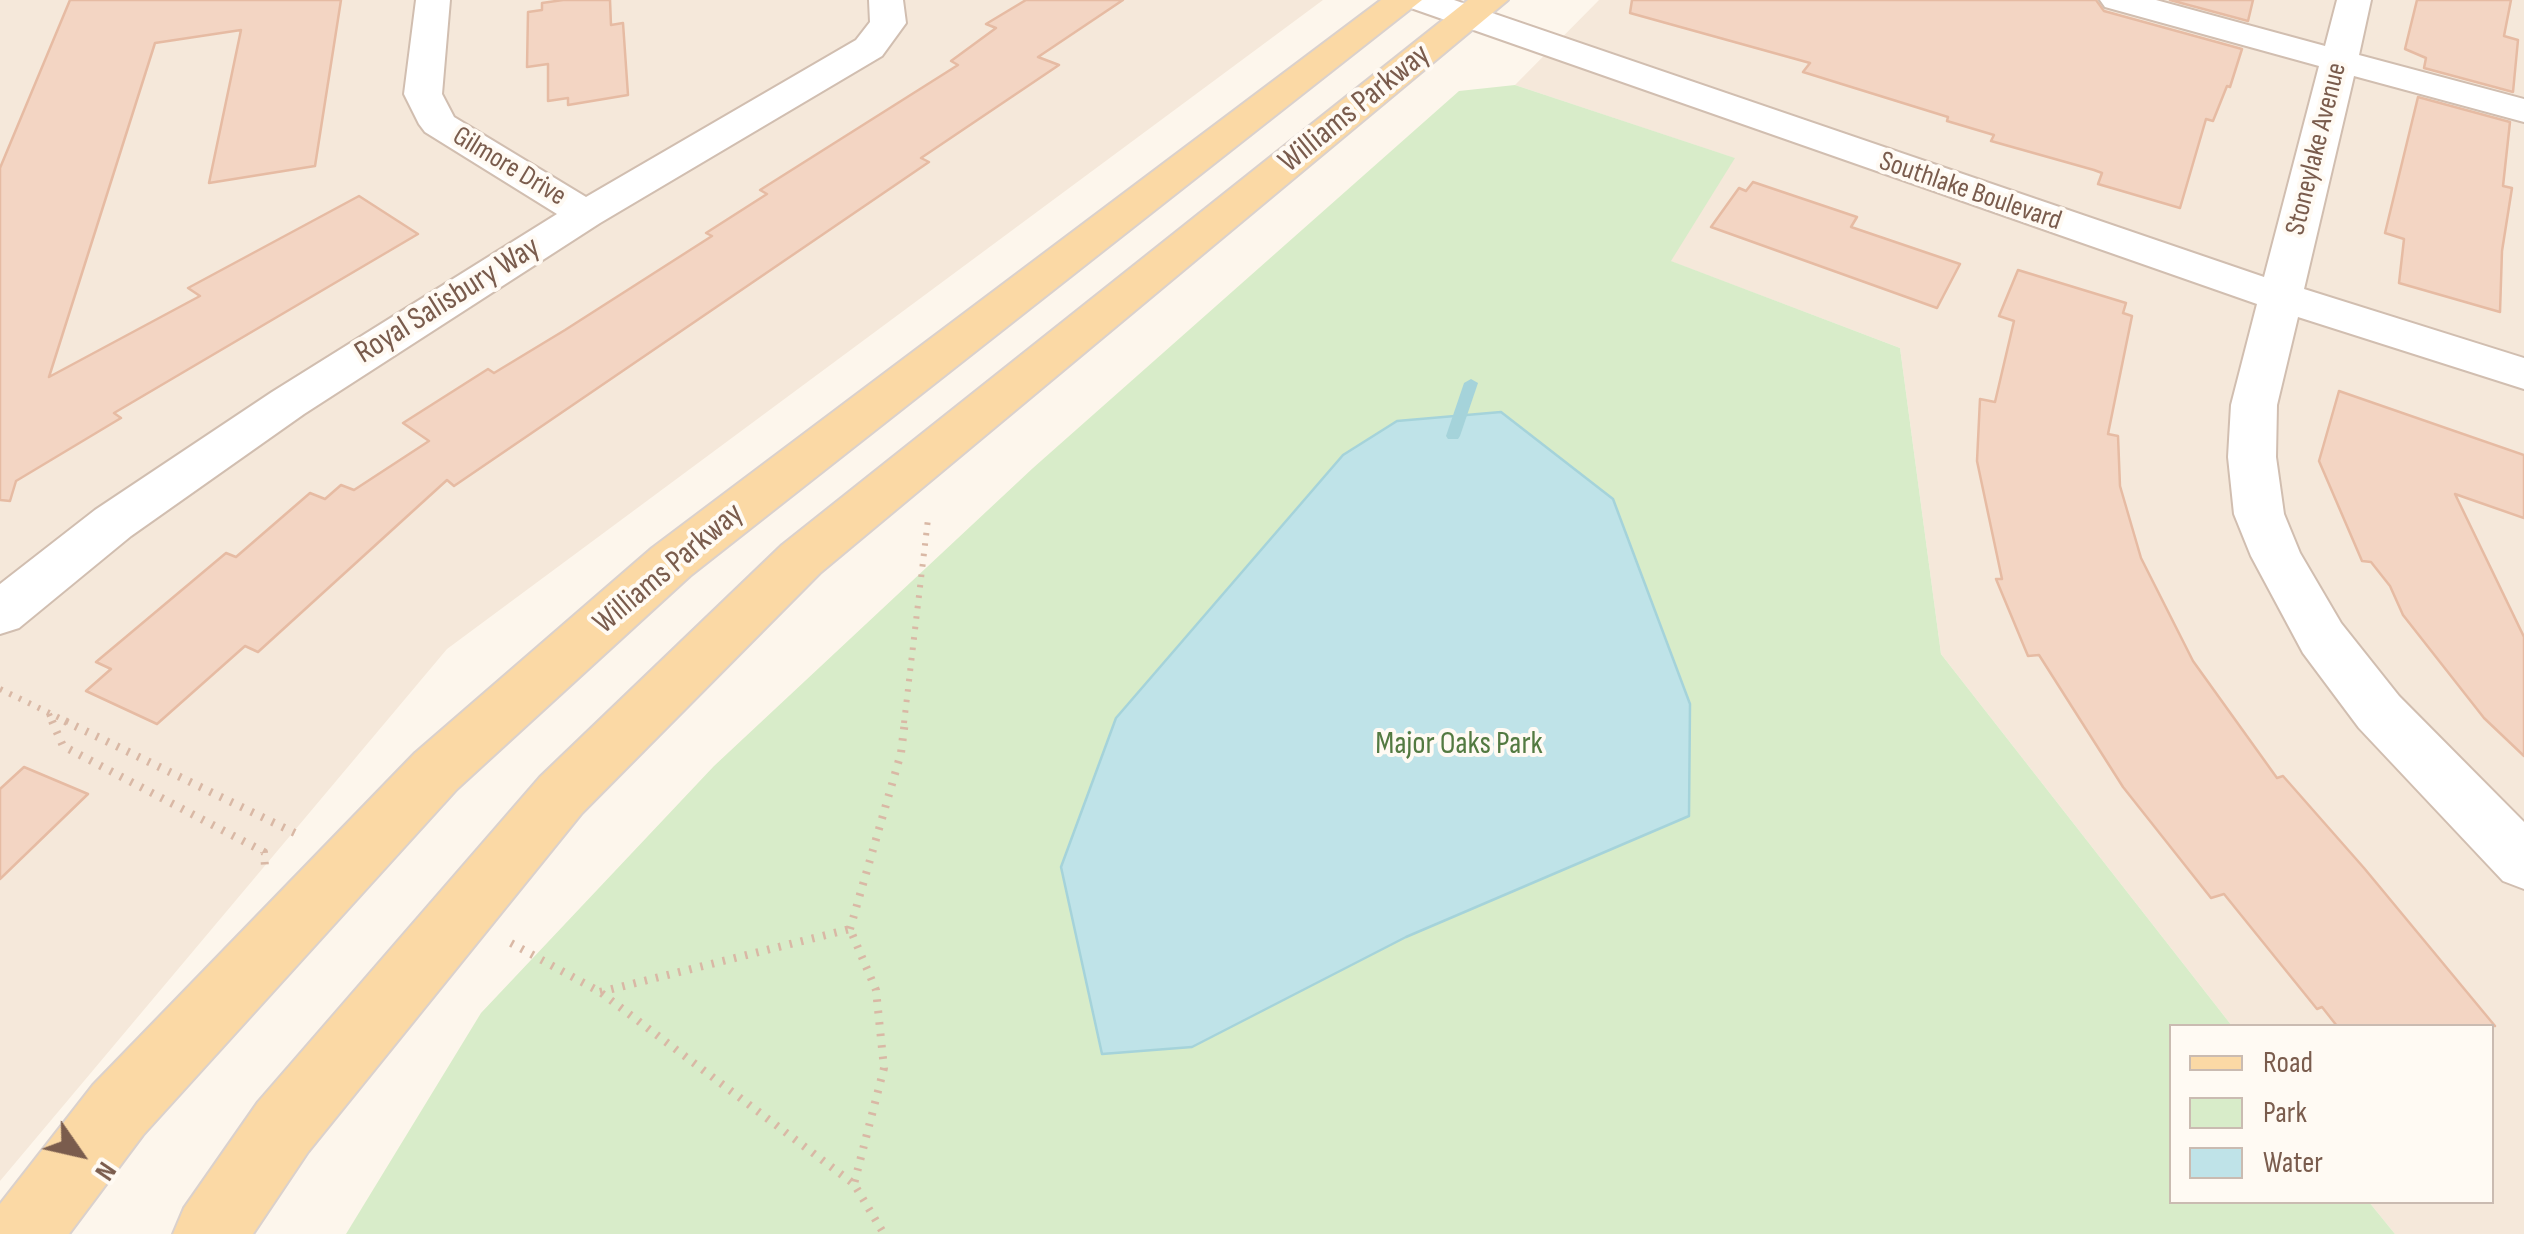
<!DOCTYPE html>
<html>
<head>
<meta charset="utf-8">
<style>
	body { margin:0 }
	#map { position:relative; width:2524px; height:1234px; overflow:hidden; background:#fdf6ec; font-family:"Sofia Sans Condensed",sans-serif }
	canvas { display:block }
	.legend { position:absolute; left:2169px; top:1024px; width:325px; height:180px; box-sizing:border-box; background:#fffaf3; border:2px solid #cabbb1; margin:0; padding:12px 18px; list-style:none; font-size:30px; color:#7a5c4d }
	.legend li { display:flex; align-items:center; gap:20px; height:50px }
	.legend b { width:50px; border:2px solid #cabbb1 }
	.north { position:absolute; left:30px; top:1104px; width:100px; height:100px; -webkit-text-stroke:8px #fffaf3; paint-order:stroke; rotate:124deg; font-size:28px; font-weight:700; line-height:40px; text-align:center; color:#7a5c4d }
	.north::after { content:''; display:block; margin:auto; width:35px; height:45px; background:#7a5c4d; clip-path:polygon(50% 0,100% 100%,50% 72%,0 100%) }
</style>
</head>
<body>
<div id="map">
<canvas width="2524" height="1234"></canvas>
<ul class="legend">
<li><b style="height:12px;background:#fbd9a5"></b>Road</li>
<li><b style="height:28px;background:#d8ecc9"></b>Park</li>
<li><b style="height:28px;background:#bfe3e8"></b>Water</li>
</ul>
<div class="north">N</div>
</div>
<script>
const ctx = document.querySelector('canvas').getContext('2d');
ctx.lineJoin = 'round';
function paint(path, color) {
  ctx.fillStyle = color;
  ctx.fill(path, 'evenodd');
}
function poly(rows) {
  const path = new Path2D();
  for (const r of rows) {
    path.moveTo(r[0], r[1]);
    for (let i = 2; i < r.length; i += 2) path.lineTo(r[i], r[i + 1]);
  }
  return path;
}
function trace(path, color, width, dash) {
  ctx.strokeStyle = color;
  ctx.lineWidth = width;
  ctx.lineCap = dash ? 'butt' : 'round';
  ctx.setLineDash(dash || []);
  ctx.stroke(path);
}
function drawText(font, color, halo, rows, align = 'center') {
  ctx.font = font + ' "Sofia Sans Condensed",sans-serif';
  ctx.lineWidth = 8;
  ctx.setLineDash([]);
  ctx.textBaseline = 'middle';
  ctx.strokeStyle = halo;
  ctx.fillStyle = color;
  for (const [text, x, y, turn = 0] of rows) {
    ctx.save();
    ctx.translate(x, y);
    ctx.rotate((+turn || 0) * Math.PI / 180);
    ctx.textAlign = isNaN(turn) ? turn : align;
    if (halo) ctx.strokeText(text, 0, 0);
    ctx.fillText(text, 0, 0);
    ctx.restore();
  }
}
const residential = poly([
	[0,0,1323,0,447,649,0,1181],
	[1599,0,2524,0,2524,1234,2395,1234,2369,1202,2492,1202,2492,1026,2232,1026,1941,654,1900,348,1670,261,1734,158,1515,85]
]);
const green = poly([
	[1515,85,1735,158,1671,261,1900,348,1941,654,2232,1026,2172,1026,2172,1202,2369,1202,2395,1234,346,1234,481,1013,714,766,1033,468,1459,91]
]);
const water = poly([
	[1501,412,1613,499,1690,704,1689,816,1406,937,1192,1047,1102,1054,1061,867,1116,718,1343,455,1397,421,1501,412]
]);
const stream = poly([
	[1471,379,1478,383,1460,436,1458,439,1448,439,1446,436,1464,383,1471,379]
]);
const building = poly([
	[70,0,341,0,315,166,209,183,241,30,155,43,49,377,200,296,188,288,359,196,418,234,114,413,121,418,16,481,10,501,0,500,0,168,70,0],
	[563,0,610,0,611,25,623,23,628,95,568,105,568,98,548,101,548,64,527,67,528,12,542,10,542,3,563,0],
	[1026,0,1123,0,1038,57,1059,65,921,158,929,162,454,486,447,480,258,652,245,646,157,724,86,691,111,669,96,662,226,553,236,557,310,493,325,499,341,485,354,490,429,441,403,423,488,369,494,373,565,330,712,236,706,233,767,194,760,190,958,65,951,61,996,28,986,24,1026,0],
	[1632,0,2096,0,2104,11,2242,49,2230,87,2227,86,2213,121,2206,119,2180,208,2098,184,2102,173,2094,170,1991,141,1994,135,1947,121,1948,117,1803,72,1810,63,1630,13,1632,0],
	[2170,0,2253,0,2248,21,2170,0],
	[2417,0,2511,0,2504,36,2518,40,2513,92,2424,68,2426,58,2405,49,2417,0],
	[2418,97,2510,122,2503,186,2512,188,2502,251,2500,312,2399,283,2404,239,2385,233,2418,97],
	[1753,182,1857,217,1851,227,1960,264,1937,308,1711,227,1739,188,1746,191,1753,182],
	[2018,270,2126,303,2123,313,2132,316,2108,434,2118,436,2120,486,2141,558,2193,661,2277,778,2283,776,2364,868,2495,1026,2337,1026,2322,1007,2317,1009,2224,894,2211,898,2123,787,2039,655,2028,656,1996,579,2002,579,1977,461,1980,399,1995,402,2014,321,1999,316,2018,270],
	[2339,391,2524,455,2524,518,2455,494,2524,637,2524,756,2484,718,2403,615,2390,586,2371,562,2362,561,2319,461,2339,391],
	[24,767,88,794,0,879,0,789,24,767]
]);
const pathFar1 = poly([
	[0,689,70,723],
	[49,714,53,723],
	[904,723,928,519]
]);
const path = poly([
	[52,721,63,746,264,852,265,867],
	[65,721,297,834],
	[850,929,901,753,905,721],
	[511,943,600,992,854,1184,884,1234],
	[600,992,850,929,876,990,884,1068,854,1184]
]);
const minor = poly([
	[416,0,450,0,442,94,454,117,586,197,856,40,870,22,869,0,903,0,906,23,882,56,600,223,304,414,131,536,19,628,0,634,0,584,95,510,272,392,557,214,425,132,419,124,404,94,416,0],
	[1403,0,1454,0,2264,277,2319,66,2105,7,2100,0,2156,0,2325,46,2337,0,2371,0,2359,55,2524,99,2524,122,2354,76,2304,289,2524,358,2524,389,2298,317,2277,405,2276,457,2284,514,2300,553,2341,623,2399,696,2524,822,2524,889,2503,881,2359,728,2303,653,2251,556,2234,514,2228,457,2231,405,2257,304,1408,7,1403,0]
]);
const major = poly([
	[1381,0,1422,0,690,576,457,789,143,1135,69,1234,0,1234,0,1204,93,1085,415,753,652,548,1381,0],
	[1468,0,1508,0,820,573,582,813,308,1152,253,1234,173,1234,184,1208,258,1102,540,777,782,545,1468,0]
]);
const farStreetnames = [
	["Stoneylake Avenue",2317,149,-76],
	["Gilmore Drive",509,167,31],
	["Southlake Boulevard",1970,192,19]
];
const streetNames = [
	["Williams Parkway",1355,109,-39],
	["Royal Salisbury Way",448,301,-32],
	["Williams Parkway",669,569,-40]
];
const parkNames = [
	["Major Oaks Park",1459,745]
];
paint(residential, '#f5e8da');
paint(green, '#d8ecc9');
paint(water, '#bfe3e8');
trace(water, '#a5d3da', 2.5);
paint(stream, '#a5d3da');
paint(building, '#f3d5c3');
trace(building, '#e6bba3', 2.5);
trace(minor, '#d1beb0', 4);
trace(major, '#dad1cd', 4);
trace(pathFar1, '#d9b8a5', 6, [2.5, 8]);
trace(path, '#d9b8a5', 8, [2.5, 9]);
paint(minor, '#fff');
paint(major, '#fbd9a5');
drawText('28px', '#7a5c4d', '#fffaf3', farStreetnames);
drawText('32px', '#7a5c4d', '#fffaf3', streetNames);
drawText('32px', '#537a41', '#fffaf3', parkNames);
</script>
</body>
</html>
